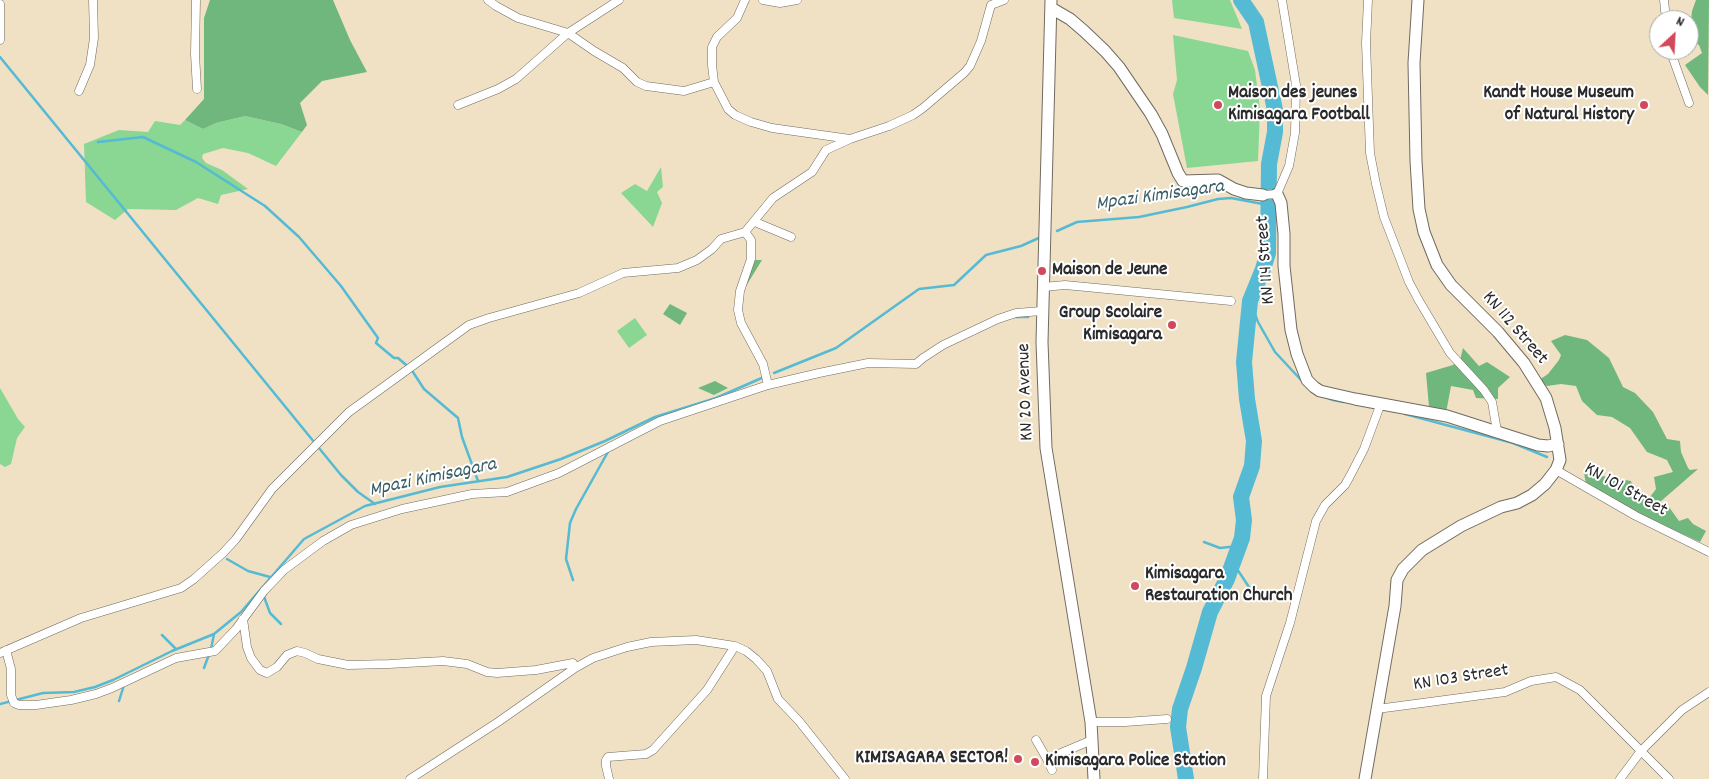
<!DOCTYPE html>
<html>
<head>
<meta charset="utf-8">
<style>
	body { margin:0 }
	#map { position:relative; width:1709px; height:779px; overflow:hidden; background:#f1e1c4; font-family:Dekko,sans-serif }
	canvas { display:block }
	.north { position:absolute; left:1649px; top:10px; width:50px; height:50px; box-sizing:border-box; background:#fff; border:1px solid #aaa; border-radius:50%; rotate:25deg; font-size:14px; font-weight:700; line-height:20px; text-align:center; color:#2b2b2b }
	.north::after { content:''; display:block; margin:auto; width:18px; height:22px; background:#d1495b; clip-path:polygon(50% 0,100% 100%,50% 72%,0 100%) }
</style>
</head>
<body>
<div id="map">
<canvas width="1709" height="779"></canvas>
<div class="north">N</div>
</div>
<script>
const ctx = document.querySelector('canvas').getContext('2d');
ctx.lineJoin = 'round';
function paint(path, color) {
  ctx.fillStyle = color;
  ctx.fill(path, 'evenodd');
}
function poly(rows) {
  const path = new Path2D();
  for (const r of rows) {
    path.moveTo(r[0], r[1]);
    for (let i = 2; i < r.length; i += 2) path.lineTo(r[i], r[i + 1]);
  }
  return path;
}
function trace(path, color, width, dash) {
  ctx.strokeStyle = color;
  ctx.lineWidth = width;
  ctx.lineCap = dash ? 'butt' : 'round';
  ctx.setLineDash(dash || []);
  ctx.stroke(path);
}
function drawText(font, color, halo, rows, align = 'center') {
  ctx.font = font + ' Dekko,sans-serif';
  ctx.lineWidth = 4;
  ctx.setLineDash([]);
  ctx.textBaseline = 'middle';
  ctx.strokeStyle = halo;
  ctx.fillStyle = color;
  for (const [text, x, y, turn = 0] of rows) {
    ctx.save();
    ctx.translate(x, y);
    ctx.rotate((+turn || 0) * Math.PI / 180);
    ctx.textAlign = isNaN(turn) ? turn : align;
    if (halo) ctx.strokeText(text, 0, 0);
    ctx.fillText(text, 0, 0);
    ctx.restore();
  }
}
const green = poly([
	[1172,0,1230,0,1242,29,1174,18],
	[1173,35,1248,51,1255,70,1260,109,1258,161,1187,168,1173,94,1177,80],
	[245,116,281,124,302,132,276,166,248,153,223,148,203,154,202,158,206,163,222,170,248,189,221,195,218,204,198,198,176,210,128,209,115,220,86,202,84,144,119,130,148,132,155,121,180,125,185,120,203,129,216,123],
	[661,167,663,187,657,192,662,203,653,227,621,193,635,184,647,191],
	[635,318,647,335,629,348,617,331],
	[0,388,18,419,25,427,17,438,11,464,5,467,0,464]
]);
const forest = poly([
	[210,0,333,0,350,40,367,72,322,81,300,103,307,125,302,132,281,124,245,116,216,123,203,129,185,120,204,99,204,18],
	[1696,0,1709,0,1708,95,1700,87,1685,65,1702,53,1699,45,1689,38,1692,11],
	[752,260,762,260,740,296,736,293,748,273],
	[670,304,687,313,680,325,663,314],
	[1565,335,1587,340,1609,358,1623,387,1635,393,1653,412,1667,439,1680,441,1681,452,1688,468,1690,470,1698,469,1660,502,1660,507,1669,507,1679,521,1688,518,1693,524,1706,531,1700,542,1628,509,1586,484,1584,473,1631,481,1636,498,1641,499,1650,497,1656,489,1654,477,1673,472,1667,460,1647,452,1630,428,1612,417,1597,415,1582,401,1576,386,1561,384,1547,386,1539,380,1548,374,1559,360,1561,355,1551,341],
	[1463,348,1479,366,1487,362,1510,377,1498,388,1498,399,1476,398,1473,390,1451,386,1446,413,1429,407,1426,373,1453,365,1460,360],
	[715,381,728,388,714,395,698,388]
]);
const stream = poly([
	[0,57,341,475,358,492,375,504],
	[98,142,143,137,196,162,265,206,299,237,341,286,378,338,376,343,394,358,398,358,411,369,424,389,458,418,462,437,478,481],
	[1057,231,1077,222,1139,217,1187,207,1218,199,1231,198,1268,205],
	[1250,301,1258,322,1275,352,1302,381],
	[1015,317,1028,317],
	[774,373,836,348,919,289,954,285,986,255,1021,246,1041,237],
	[1320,395,1333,400,1344,402],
	[1405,414,1513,443,1547,457],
	[1204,542,1220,548,1239,546],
	[227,559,248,571,270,577],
	[1233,563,1251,590],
	[573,580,566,559,570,523,576,509,609,450],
	[263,594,270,613,281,624],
	[162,635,176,649],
	[204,668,211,649,214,634],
	[119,701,124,685],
	[0,704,43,693,74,692,95,687,113,680,172,651,214,634,241,612,304,539,365,506,440,487,507,477,561,459,605,441,655,417,716,398,764,377]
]);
const river = poly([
	[1186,779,1178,727,1180,709,1194,668,1210,612,1227,579,1242,538,1244,520,1241,497,1252,466,1254,441,1247,399,1244,362,1250,301,1263,269,1268,253,1269,164,1275,132,1275,110,1256,22,1241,0]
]);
const street = poly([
	[196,0,195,54,197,89],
	[488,0,496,6,518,18,568,33,594,51,623,68,637,82,646,86,684,91,714,82],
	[745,0,737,18,717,37,712,47,712,65,714,82,728,109,735,115,751,122,772,128,850,139,889,126,913,115,923,108,964,73,970,66,981,41,991,5,1004,0],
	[763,0,780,3,797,0],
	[1368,0,1366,43,1370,153,1376,184,1384,217,1409,282,1418,299,1450,353,1484,390,1492,402,1497,431],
	[1664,0,1666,20],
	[0,4,0,40],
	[1670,50,1689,103],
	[79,91,90,65,94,38,93,0],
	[458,105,498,89,516,79,568,33,619,0],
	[1263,195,1277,194,1289,166,1295,133,1296,85,1282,0],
	[755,222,791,237],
	[745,232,751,240,751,259,740,291,738,310,741,323,763,364,768,385],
	[1043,287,1065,285,1231,301],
	[1556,470,1636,516,1709,552],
	[243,619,247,647,251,658,260,670,267,673,277,667,287,655,297,651,305,653,318,659,348,665,389,664,443,661,467,664,487,672,497,673,536,670,573,663,575,668],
	[6,650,11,669,11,695,14,703,19,705,36,705,71,700,96,694,112,688,176,658,215,651,236,629,264,591,284,570,323,541,351,525,402,509,472,494,507,492,559,473,660,421,768,385,819,373,868,363,916,364,923,358,943,345,998,319,1016,313,1042,311],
	[0,653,81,618,181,588,194,579,223,553,236,539,272,489,349,412,469,325,489,318,579,293,623,273,678,268,697,260,712,249,721,239,745,232,773,198,812,172,826,150,850,139],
	[1377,709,1505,692,1531,681,1556,677,1580,690,1641,751,1620,779],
	[1091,722,1125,722,1167,719],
	[1036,740,1047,759,1092,740],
	[1047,759,1052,770],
	[410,779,498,722,575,668,593,658,627,647,651,642,696,640,735,646,746,651,756,659,767,671,778,699,799,721,845,779],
	[609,779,606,766,606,760,608,757,646,754,653,750,707,690,735,646],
	[1263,779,1266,696,1290,623,1316,521,1325,505,1345,485,1350,476,1364,449,1381,403],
	[1669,779,1641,751,1682,710,1709,692]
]);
const secondary = poly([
	[1051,0,1042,342,1046,448,1091,722,1094,779],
	[1051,8,1070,19,1084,31,1105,51,1119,67,1151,114,1162,134,1178,173,1183,181,1218,180,1234,189,1246,193,1263,195],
	[1277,194,1281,203,1284,234,1284,266,1291,330,1297,354,1307,380,1314,387,1320,391,1355,399,1447,416,1538,445,1548,446,1558,444],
	[1365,779,1395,606,1397,580,1403,569,1422,550,1461,526,1501,507,1517,503,1532,495,1545,484,1556,470,1560,460,1555,428,1546,398,1524,363,1498,332,1451,285,1437,265,1424,232,1419,209,1416,161,1414,63,1418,0]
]);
const markers = [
	[1218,105,5,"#d1495b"],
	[1644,105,5,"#d1495b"],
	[1042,271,5,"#d1495b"],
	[1172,325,5,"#d1495b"],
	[1135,586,5,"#d1495b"],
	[1018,759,5,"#d1495b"],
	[1035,762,5,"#d1495b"]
];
const poiNames = [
	["Maison des jeunes",1228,94],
	["Kimisagara Football",1228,116],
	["Kandt House Museum",1634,94,"right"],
	["of Natural History",1634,116,"right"],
	["Maison de Jeune",1052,271],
	["Group Scolaire",1162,314,"right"],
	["Kimisagara",1162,336,"right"],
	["Kimisagara",1145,575],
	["Restauration Church",1145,597],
	["KIMISAGARA SECTOR!",1008,759,"right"],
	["Kimisagara Police Station",1045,762]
];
const streetNames = [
	["KN 114 Street",1267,260,-94],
	["KN 112 Street",1514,329,49],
	["KN 20 Avenue",1027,392,-92],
	["KN 101 Street",1625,491,29],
	["KN 103 Street",1461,679,-9]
];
const waterNames = [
	["Mpazi Kimisagara",1160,197,-8],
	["Mpazi Kimisagara",433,479,-12]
];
paint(green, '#8ad693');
paint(forest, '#6fb77d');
trace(stream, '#55bad3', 2.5);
trace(river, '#55bad3', 16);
trace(street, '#706b61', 9);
trace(secondary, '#706b61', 13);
trace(street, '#fff', 8);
trace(secondary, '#fff', 11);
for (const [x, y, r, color] of markers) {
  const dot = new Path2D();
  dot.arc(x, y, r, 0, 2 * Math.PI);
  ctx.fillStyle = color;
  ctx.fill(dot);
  trace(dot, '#fff', 2);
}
drawText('bold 19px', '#2b2b2b', '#fff', poiNames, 'left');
drawText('19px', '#2b2b2b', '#fff', streetNames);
drawText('italic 20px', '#3a5d66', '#fff', waterNames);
</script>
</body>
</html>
